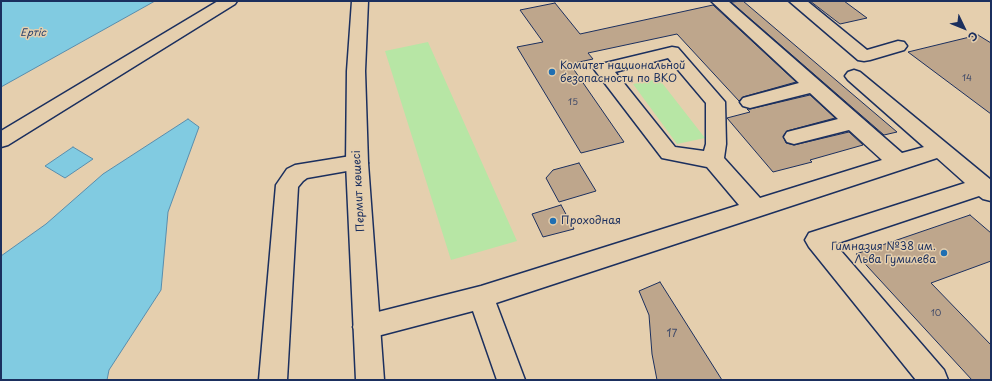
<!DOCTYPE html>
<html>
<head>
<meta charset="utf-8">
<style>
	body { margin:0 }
	#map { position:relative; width:992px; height:381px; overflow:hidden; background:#e5cfae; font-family:"Playpen Sans",sans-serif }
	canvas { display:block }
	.frame { position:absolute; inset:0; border:2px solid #1b2f5e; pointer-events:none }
	.north { position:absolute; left:944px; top:8px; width:40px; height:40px; -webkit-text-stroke:3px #e5cfae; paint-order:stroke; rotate:133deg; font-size:11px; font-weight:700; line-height:16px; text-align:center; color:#1b2f5e }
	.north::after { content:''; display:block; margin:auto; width:14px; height:18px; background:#1b2f5e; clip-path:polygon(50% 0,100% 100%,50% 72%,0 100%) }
</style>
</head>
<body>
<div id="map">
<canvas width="992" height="381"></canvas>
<div class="frame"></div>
<div class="north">С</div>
</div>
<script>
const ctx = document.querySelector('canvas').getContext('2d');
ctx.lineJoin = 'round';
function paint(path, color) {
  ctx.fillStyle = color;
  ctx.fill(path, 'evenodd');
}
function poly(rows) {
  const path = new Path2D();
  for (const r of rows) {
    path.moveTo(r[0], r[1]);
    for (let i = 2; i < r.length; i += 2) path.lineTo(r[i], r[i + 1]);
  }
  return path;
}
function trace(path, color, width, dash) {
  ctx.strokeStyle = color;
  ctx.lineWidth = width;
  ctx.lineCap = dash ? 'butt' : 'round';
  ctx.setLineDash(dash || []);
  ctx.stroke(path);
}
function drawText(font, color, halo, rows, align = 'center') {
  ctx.font = font + ' "Playpen Sans",sans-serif';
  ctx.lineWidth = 3;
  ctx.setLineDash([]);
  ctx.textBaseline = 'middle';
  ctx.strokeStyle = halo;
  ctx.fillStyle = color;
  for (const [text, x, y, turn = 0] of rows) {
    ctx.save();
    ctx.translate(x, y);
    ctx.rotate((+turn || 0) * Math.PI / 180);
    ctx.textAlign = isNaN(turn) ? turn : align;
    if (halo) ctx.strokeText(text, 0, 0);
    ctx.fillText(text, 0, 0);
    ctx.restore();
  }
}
const green = poly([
	[428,42,517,241,451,260,385,51],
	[659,79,705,138,677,144,633,84]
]);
const water = poly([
	[1,1,155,1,1,87,1,1],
	[188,119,199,127,168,212,161,290,109,370,107,380,1,380,1,256,46,224,103,174,188,119],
	[73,147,93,159,65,178,45,166,73,147]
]);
const building = poly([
	[743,1,897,132,884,135,731,2,743,1],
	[810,1,844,1,867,18,840,24,810,1],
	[555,3,580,34,713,5,796,82,743,97,739,101,677,34,588,53,593,59,570,64,624,142,581,153,517,47,543,42,520,10,555,3],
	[978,35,991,43,991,114,908,52,978,35],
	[810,95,835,118,787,131,783,136,786,143,794,145,849,132,863,145,810,160,812,162,773,172,727,118,750,112,747,109,750,109,810,95],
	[579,163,596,191,559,202,546,178,553,170,579,163],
	[561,205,574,229,543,237,532,214,561,205],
	[970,215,991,233,991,261,931,283,991,345,991,380,972,380,856,254,970,215],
	[660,282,722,380,657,380,652,354,649,315,639,291,660,282]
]);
const minor = poly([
	[711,1,728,1,902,153,924,147,848,80,845,76,848,72,854,70,860,72,991,180,991,201,983,199,979,196,835,244,944,370,948,380,916,380,809,247,805,240,809,233,965,183,937,158,496,303,525,380,497,380,473,311,366,339,357,336,353,327,357,318,366,315,481,286,739,205,707,167,662,158,597,73,594,69,597,65,672,47,678,48,725,102,726,144,724,158,760,198,882,160,849,130,794,144,787,142,784,137,787,132,838,119,810,93,750,108,743,106,740,102,743,98,799,83,711,1],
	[668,58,706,103,706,144,704,151,675,147,615,72,668,58],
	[789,1,807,1,867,50,898,41,904,42,907,46,904,50,870,60,864,61,858,60,789,1],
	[357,155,364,158,368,163,364,168,307,178,303,181,298,187,287,380,259,380,276,185,287,169,295,165,357,155]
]);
const major = poly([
	[218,1,237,1,235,4,8,145,1,147,1,131,218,1],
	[352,1,368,1,365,71,368,163,384,380,356,380,346,163,347,71,352,1]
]);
const markers = [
	[552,72,4,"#1f6fb2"],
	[553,221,4,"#1f6fb2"],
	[944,253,4,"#1f6fb2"]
];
const numberNames = [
	["14",967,79],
	["15",573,103],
	["10",936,314]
];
const farWaternames = [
	["Ертіс",33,33]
];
const poiNames = [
	["Комитет национальной",560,66],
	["безопасности по ВКО",560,79],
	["Проходная",561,221],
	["Гимназия №38 им.",936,247,"right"],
	["Льва Гумилева",936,260,"right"]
];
const streetNames = [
	["Пермит көшесі",359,191,-93]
];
const nearNumbernames = [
	["17",672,334]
];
paint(green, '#b7e6a5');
paint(water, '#81cbe1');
trace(water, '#588dad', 1);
paint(building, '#bea68c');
trace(building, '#1b2f5e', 1);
trace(minor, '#1b2f5e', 3);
trace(major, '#1b2f5e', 3);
paint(minor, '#e5cfae');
paint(major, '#e5cfae');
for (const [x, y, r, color] of markers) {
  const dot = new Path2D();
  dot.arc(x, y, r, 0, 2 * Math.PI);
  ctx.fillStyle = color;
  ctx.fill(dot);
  trace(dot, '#e5cfae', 1.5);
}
drawText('9px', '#444d6a', null, numberNames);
drawText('italic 10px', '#253f6b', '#e5cfae', farWaternames);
drawText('11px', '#1b2f5e', '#e5cfae', poiNames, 'left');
drawText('11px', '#1b2f5e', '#e5cfae', streetNames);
drawText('11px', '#444d6a', null, nearNumbernames);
</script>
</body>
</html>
